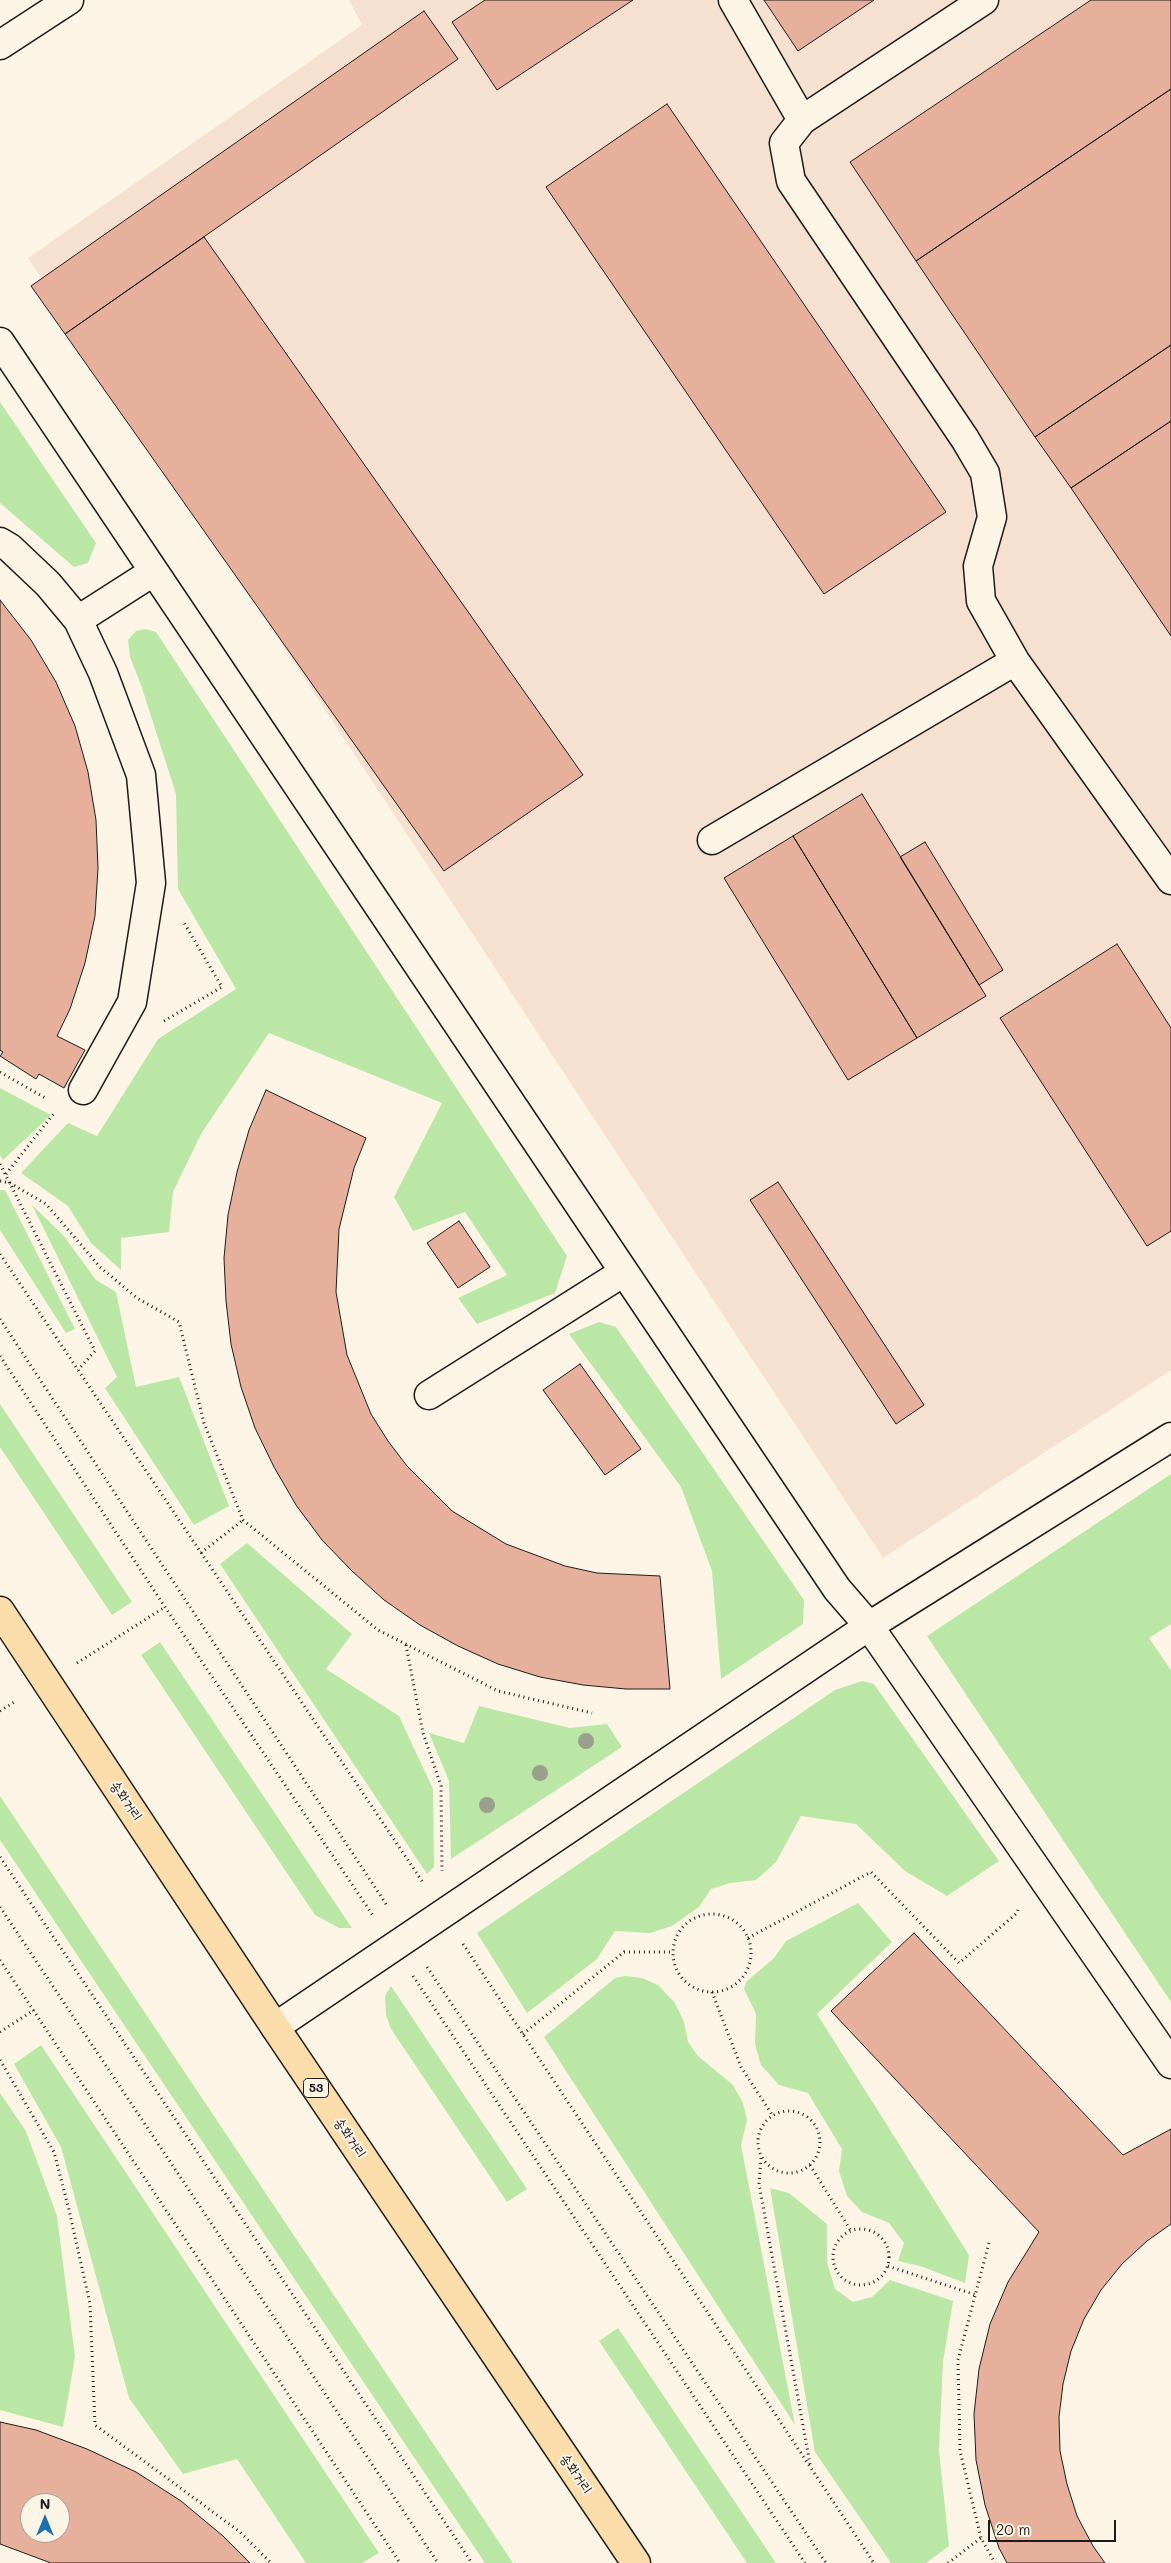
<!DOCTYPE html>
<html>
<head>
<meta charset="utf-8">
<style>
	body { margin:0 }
	#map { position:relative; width:1171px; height:2563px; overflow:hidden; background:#fcf5e5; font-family:Mali,sans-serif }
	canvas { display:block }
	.north { position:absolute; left:20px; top:2493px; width:50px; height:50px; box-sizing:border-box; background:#fcf5e5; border:1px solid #a29e95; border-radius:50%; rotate:0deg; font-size:14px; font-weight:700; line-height:20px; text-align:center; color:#1c1c1c }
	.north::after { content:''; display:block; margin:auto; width:18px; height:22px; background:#1f6fb2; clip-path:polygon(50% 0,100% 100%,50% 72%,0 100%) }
	.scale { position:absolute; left:988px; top:2520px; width:128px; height:22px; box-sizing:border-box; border:2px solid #1c1c1c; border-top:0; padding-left:6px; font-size:15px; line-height:18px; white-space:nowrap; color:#1c1c1c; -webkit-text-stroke:4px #fcf5e5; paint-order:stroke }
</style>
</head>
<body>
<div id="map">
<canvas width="1171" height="2563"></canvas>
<div class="north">N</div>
<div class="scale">20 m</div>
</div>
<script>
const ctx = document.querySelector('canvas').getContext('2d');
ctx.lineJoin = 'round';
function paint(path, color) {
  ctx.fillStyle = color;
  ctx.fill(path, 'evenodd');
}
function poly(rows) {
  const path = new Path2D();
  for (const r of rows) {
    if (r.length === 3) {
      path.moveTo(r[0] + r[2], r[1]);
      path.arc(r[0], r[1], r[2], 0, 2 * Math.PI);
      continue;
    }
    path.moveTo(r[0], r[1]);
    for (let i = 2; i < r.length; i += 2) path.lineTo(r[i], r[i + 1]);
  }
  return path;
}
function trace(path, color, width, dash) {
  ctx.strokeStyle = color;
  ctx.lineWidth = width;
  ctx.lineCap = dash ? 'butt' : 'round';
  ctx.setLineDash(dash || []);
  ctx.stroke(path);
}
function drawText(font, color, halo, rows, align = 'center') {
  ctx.font = font + ' Mali,"Poor Story",sans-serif';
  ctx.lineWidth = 4;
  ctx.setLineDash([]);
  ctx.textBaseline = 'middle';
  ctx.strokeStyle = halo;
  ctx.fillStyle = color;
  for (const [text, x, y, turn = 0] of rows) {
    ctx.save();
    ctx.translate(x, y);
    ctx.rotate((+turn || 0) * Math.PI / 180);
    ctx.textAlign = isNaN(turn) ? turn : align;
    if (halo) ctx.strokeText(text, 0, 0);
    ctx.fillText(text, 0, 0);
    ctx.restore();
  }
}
const built = poly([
	[349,0,1171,0,1171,1370,883,1558,28,258,362,25]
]);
const green = poly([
	[0,402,96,543,88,563,74,567,0,503],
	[145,629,156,632,567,1256,555,1293,477,1324,458,1298,507,1275,465,1212,413,1231,394,1197,442,1103,269,1033,201,1134,173,1192,169,1232,121,1238,121,1270,91,1243,68,1206,21,1173,68,1123,97,1136,158,1039,236,989,178,889,176,794,141,685,130,657,128,640,136,631],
	[0,1088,51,1115,3,1160,0,1155],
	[0,1190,5,1190,75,1329,66,1333,0,1230],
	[32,1205,64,1236,96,1280,116,1292,136,1387,179,1377,229,1506,194,1525,105,1388,117,1377],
	[599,1322,616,1327,804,1600,803,1624,721,1679,712,1571,681,1487,569,1334],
	[0,1404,132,1602,112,1615,0,1447],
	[1171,1474,1171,1624,1149,1638,1171,1670,1171,2002,927,1636],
	[247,1543,352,1634,326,1669,399,1716,433,1789,434,1867,427,1874,220,1564],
	[160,1642,352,1928,339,1928,315,1915,141,1655],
	[862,1681,874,1684,999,1861,947,1896,905,1871,856,1824,801,1816,776,1862,756,1880,730,1883,711,1889,699,1907,672,1926,650,1933,615,1931,597,1959,527,2013,477,1933,835,1690],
	[479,1706,570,1728,607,1724,622,1747,451,1859,449,1781,429,1733,464,1743],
	[0,1796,513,2563,485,2563,0,1840],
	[858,1903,892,1942,817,2014,969,2255,965,2283,920,2266,898,2261,904,2243,889,2223,862,2212,847,2196,839,2171,842,2149,808,2093,779,2085,761,2065,755,2044,756,2014,744,1989,746,1982,774,1958,786,1941],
	[625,1976,642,1978,658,1985,675,2003,684,2022,688,2042,698,2056,733,2085,743,2103,747,2120,741,2145,795,2425,544,2037,615,1978],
	[391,1986,527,2189,507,2202,391,2029,386,2015,385,1996],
	[41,2045,379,2553,362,2563,306,2563,237,2459,183,2474,129,2398,61,2147,14,2064],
	[0,2093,26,2131,57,2216,75,2357,63,2427,0,2410],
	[770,2188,789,2193,827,2224,827,2262,835,2289,853,2302,872,2297,890,2280,953,2301,943,2362,939,2450,949,2546,926,2563,891,2563,815,2452],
	[618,2328,776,2563,747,2563,599,2341]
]);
const building = poly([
	[485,0,633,0,497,90,452,22,485,0],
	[764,0,874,0,798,51,764,0],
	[1091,0,1171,0,1171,89,916,261,850,162,1091,0],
	[424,11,458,59,65,334,31,286,424,11],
	[1171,89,1171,345,1035,437,916,261,1171,89],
	[667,104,946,512,824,594,546,187,667,104],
	[204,237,583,775,444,871,65,334,204,237],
	[1171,345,1171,421,1071,488,1035,437,1171,345],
	[1171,421,1171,636,1071,488,1171,421],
	[0,600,31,640,56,682,75,726,88,772,96,820,98,868,95,916,85,963,70,1009,57,1036,85,1050,64,1088,39,1074,36,1079,0,1056,3,1052,0,1050,0,600],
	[862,794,986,996,917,1038,793,836,862,794],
	[793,836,917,1038,848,1080,724,878,793,836],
	[925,842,1003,970,979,985,900,857,925,842],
	[1117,944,1171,1028,1171,1231,1147,1246,1000,1018,1117,944],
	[266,1090,366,1138,354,1168,339,1229,336,1292,347,1355,371,1414,388,1441,407,1466,452,1511,506,1544,565,1566,597,1573,660,1576,670,1689,626,1689,583,1685,540,1677,498,1664,458,1646,420,1625,384,1600,352,1571,322,1540,296,1505,274,1467,255,1428,241,1387,231,1344,226,1301,224,1258,228,1215,237,1172,249,1130,266,1090],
	[778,1182,924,1405,896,1424,750,1200,778,1182],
	[459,1221,490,1267,458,1288,427,1243,459,1221],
	[580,1364,641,1449,605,1475,543,1390,580,1364],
	[914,1933,1123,2155,1171,2129,1171,2224,1147,2241,1122,2264,1101,2290,1084,2319,1071,2351,1063,2384,1059,2417,1060,2451,1067,2484,1077,2516,1093,2546,1105,2563,1007,2563,999,2548,985,2505,976,2460,974,2414,979,2369,990,2324,1008,2282,1039,2232,831,2011,914,1933],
	[0,2422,36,2430,87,2449,136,2472,181,2501,223,2536,250,2563,51,2563,0,2544,0,2422],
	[30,2503,60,2503,60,2533,30,2533,30,2503]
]);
const path = poly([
	[164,1021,222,987,183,921],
	[0,1072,47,1099],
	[0,1164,95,1351,78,1370],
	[6,1174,55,1112],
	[0,1181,10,1183,46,1204,100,1267,137,1298,179,1322,204,1423,243,1520,378,1630,498,1691,592,1713],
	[0,1254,424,1884],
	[0,1319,388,1907],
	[0,1356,165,1607,374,1917],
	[201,1553,243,1520],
	[406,1645,423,1733,441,1786,442,1871],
	[77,1663,165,1607],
	[0,1711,16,1701],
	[0,1857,472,2563],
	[0,1907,438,2563],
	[712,1953,39],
	[748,1938,871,1872,959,1963,1017,1913,1019,1907],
	[463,1944,874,2563],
	[0,1960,400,2563],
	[427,1967,826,2563],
	[413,1976,805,2563],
	[712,1992,741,2067,773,2116],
	[0,2032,34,2010],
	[523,2034,624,1952,672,1952],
	[0,2060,54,2152,69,2210,90,2304,95,2425,240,2532,271,2563],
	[789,2142,31],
	[761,2158,759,2184,810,2464],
	[810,2165,851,2231],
	[861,2257,28],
	[989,2243,958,2360,960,2451,981,2538,995,2563],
	[888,2266,976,2295],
	[948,2563,981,2538]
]);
const minor = poly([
	[733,0,802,120,784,143,791,181,965,439,985,473,992,517,978,566,981,601,1015,661,1171,880],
	[0,45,69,0],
	[802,120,984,0],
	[0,342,837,1589,869,1626,1171,2064],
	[0,542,10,548,48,584,78,620,103,673,141,775,151,883,132,1002,83,1090],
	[78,620,153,572],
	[712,840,1015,661],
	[429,1395,624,1272],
	[275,2027,869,1626,1171,1437]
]);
const major = poly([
	[0,1611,275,2027,636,2563]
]);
const trees = [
	[586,1741],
	[540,1773],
	[487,1805]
];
const shields = [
	[316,2088,25]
];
const shieldNames = [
	["53",316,2088]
];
const streetNames = [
	["송화거리",126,1801,56],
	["송화거리",350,2138,56],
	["송화거리",576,2474,56]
];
paint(built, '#f6e0cf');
paint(green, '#bae7a5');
paint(building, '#e7b09d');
trace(building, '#1c1c1c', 1);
trace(minor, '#1c1c1c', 31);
trace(major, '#1c1c1c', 31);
trace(path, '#1c1c1c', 3, [1, 4]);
trace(minor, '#fcf5e5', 28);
trace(major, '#faddab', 28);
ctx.fillStyle = '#9b9f8d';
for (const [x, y] of trees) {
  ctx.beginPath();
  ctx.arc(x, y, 8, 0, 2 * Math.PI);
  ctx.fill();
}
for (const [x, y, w] of shields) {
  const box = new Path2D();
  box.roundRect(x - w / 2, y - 9.5, w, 19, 4);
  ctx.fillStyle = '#fcf5e5';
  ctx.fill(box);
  trace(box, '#1c1c1c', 1);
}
drawText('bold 12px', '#1c1c1c', null, shieldNames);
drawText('14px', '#1c1c1c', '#fcf5e5', streetNames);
</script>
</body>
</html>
